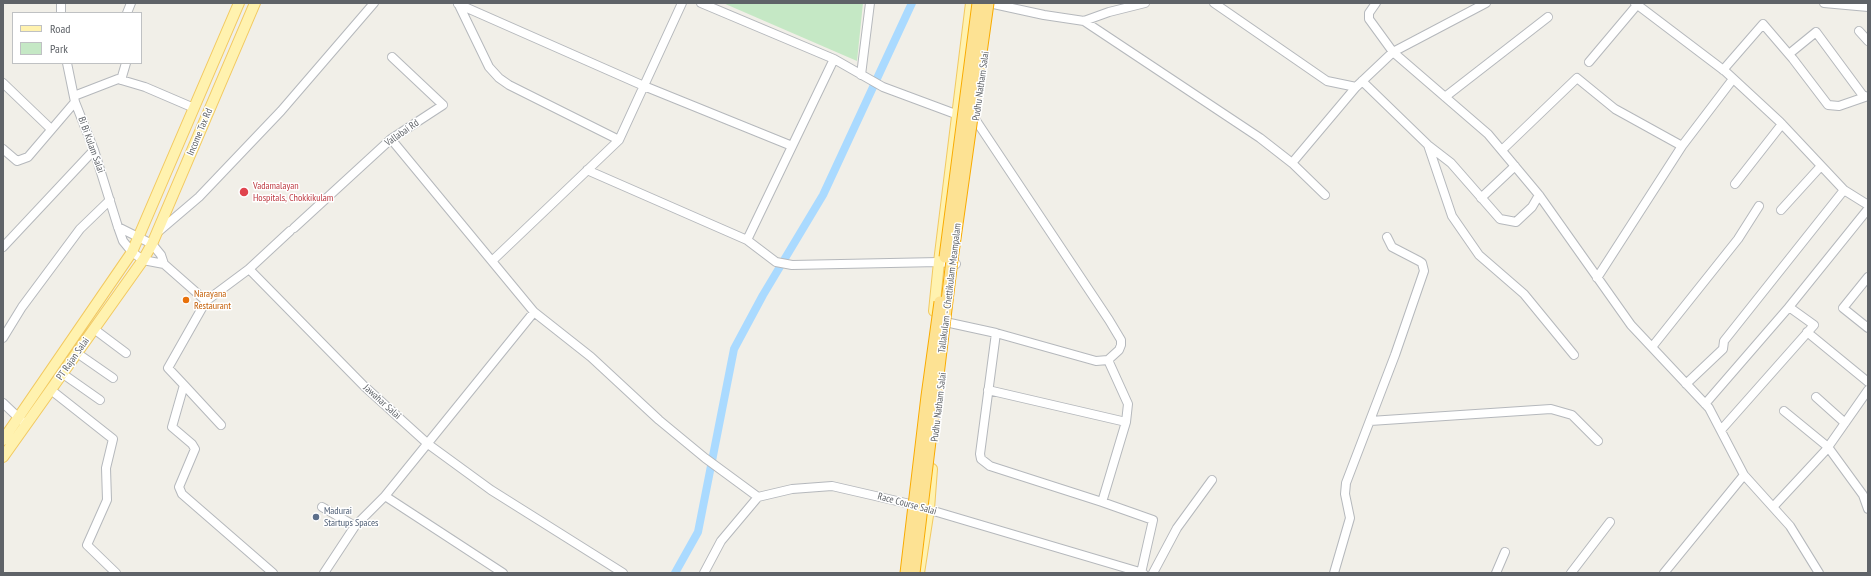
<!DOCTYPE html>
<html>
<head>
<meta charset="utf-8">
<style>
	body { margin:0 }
	#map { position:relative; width:1871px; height:576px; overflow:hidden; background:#f1efe8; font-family:"PT Sans Narrow",sans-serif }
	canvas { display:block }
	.frame { position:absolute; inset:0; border:4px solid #5f6368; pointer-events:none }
	.legend { position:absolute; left:12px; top:12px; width:130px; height:52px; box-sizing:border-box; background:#fff; border:1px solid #bfc1c3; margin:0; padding:5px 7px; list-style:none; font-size:12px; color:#5f6368 }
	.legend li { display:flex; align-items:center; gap:8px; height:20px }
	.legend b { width:20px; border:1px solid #bfc1c3 }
</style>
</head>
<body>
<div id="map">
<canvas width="1871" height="576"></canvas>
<div class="frame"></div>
<ul class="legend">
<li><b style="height:5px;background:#fff2af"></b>Road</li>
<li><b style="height:11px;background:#c5e8c5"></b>Park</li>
</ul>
</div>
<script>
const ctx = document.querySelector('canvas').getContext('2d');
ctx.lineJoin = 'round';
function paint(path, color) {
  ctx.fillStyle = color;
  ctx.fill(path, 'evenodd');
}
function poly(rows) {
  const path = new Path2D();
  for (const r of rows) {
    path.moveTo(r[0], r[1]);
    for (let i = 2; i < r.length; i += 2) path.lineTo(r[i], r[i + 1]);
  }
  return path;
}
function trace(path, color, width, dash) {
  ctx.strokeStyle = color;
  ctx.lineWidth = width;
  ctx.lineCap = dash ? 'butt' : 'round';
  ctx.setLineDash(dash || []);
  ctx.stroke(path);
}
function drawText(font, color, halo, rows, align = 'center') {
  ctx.font = font + ' "PT Sans Narrow",sans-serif';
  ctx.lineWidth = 3;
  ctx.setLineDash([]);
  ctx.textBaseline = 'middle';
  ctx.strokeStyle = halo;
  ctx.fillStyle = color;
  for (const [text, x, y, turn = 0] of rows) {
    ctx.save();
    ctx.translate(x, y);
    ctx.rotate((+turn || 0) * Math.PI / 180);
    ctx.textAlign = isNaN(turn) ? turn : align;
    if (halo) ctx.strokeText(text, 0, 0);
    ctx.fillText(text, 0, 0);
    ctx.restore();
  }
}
const green = poly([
	[723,3,863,3,857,61]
]);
const canal = poly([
	[675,573,698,532,734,349,763,295,823,195,912,3]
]);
const minor = poly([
	[61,3,61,13],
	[458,3,489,67,499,78,509,85,619,140],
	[701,3,834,59,883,87,977,122,1109,320,1121,340,1121,345,1119,350,1108,360,1096,361,996,333,950,323],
	[989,3,1044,15,1084,21,1109,12,1145,3],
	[1214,3,1327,81,1356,87,1393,52,1486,3],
	[1376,3,1369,13,1369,19,1393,52,1488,134,1539,195,1631,325,1709,408,1744,475,1790,526,1819,573],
	[1635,3,1726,72,1780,122,1844,190,1868,205],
	[1824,3,1868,7],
	[458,4,644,86,792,146],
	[127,13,131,3],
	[1084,21,1260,138,1292,163,1356,87],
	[1859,31,1868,41],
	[1789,54,1816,32,1864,97],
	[1589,62,1637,5],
	[67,63,75,102,94,150,118,227,123,241,132,252,143,260,164,264,206,301,249,269,364,386,428,444,491,490,623,573],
	[1723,70,1763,24,1793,59,1828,105,1839,106,1868,96],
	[861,75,870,3],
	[121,80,126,63],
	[1362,81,1428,145,1452,216,1479,255,1524,294,1574,355],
	[3,83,51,129],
	[74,96,118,79,145,87,194,108],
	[1445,97,1548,17],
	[391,139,534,312,591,357,659,420,705,458,758,497],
	[1429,146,1451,163,1500,219,1516,222,1532,207,1539,195],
	[3,149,17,161,28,157,75,102],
	[1502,150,1577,78,1615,109,1682,146],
	[1292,163,1325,195],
	[587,170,747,240,834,59],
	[1735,184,1782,124],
	[1481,198,1515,166],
	[1781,210,1821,166],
	[118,227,152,244,161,255,164,264],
	[294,228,391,139,443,105,392,57],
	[158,232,199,197,281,111,374,3],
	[747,240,776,262,792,265,939,262,956,264],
	[3,247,94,150],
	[492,261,619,140,682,3],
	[249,269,290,231],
	[1868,277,1843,308,1868,328],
	[1597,278,1682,146,1733,79],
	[206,301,168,368,184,385,172,427,192,444,195,449,179,487,182,494,273,573],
	[94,329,126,353],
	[1807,332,1868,382],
	[996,333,980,454,981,459,990,466,1102,502,1126,422,1128,404,1108,360],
	[3,338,22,307,80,229,110,200],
	[1652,347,1738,239,1759,206],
	[77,353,113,378],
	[63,374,100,400],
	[1686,384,1723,349,1724,341,1844,190],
	[184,385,221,425],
	[51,390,113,439,106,468,107,500,87,545,116,573],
	[988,390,1126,422],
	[1816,397,1845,423],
	[3,403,22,421],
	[1705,404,1789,307],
	[1784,411,1828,447,1863,495,1868,509],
	[1370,421,1551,409,1572,415,1598,441],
	[1721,430,1814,325,1789,307,1868,209],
	[385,496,503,573],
	[1102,502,1153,520,1141,573],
	[322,507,355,526],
	[1773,507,1826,450,1868,390],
	[324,573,355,526,385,496,534,312],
	[704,573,721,541,758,497,792,489,832,486,910,504,1143,573],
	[1153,573,1177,528,1212,480],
	[1334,573,1350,518,1345,494,1346,483,1395,355,1424,271,1422,263,1419,261,1392,247,1387,237],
	[1496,573,1505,552],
	[1571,573,1610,522],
	[1664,573,1744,475]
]);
const major = poly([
	[934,311,939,262,971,3],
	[3,440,132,252,239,3],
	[3,457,143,260,152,244,255,3],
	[919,573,929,509,932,469]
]);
const highwayBridge = poly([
	[945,257,978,3],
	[906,573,927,396,940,302],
	[914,573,952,260,988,3]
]);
const markers = [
	[244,192,5,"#e0444e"],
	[186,300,4,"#e8710a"],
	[316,517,4,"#5c6f8a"]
];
const streetNames = [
	["Pudhu Natham Salai",981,86,-82],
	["Income Tax Rd",200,132,-67],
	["Vallabai Rd",402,133,-35],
	["Bi Bi Kulam Salai",91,145,70],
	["Tallakulam - Chettikulam Meampalam",950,288,-83],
	["PT Rajan Salai",73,359,-55],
	["Jawahar Salai",382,402,42],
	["Pudhu Natham Salai",939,407,-83],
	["Race Course Salai",907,504,15]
];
const healthNames = [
	["Vadamalayan",253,186],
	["Hospitals, Chokkikulam",253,198]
];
const foodNames = [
	["Narayana",194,294],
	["Restaurant",194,306]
];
const serviceNames = [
	["Madurai",324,511],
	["Startups Spaces",324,523]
];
paint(green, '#c5e8c5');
trace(canal, '#aadaff', 8);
trace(minor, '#b5b8bc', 10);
trace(major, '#f2c960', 12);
trace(minor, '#fff', 8);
trace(major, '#fff2af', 10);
trace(highwayBridge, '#f9ab00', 13, []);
trace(highwayBridge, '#fde293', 11);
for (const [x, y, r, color] of markers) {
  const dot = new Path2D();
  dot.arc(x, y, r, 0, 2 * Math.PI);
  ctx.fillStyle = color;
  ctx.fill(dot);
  trace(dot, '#fff', 1.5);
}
drawText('10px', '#5f6368', '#fff', streetNames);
drawText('10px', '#be3a42', '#fff', healthNames, 'left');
drawText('10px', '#c56008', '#fff', foodNames, 'left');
drawText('10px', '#4e5e75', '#fff', serviceNames, 'left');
</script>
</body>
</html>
